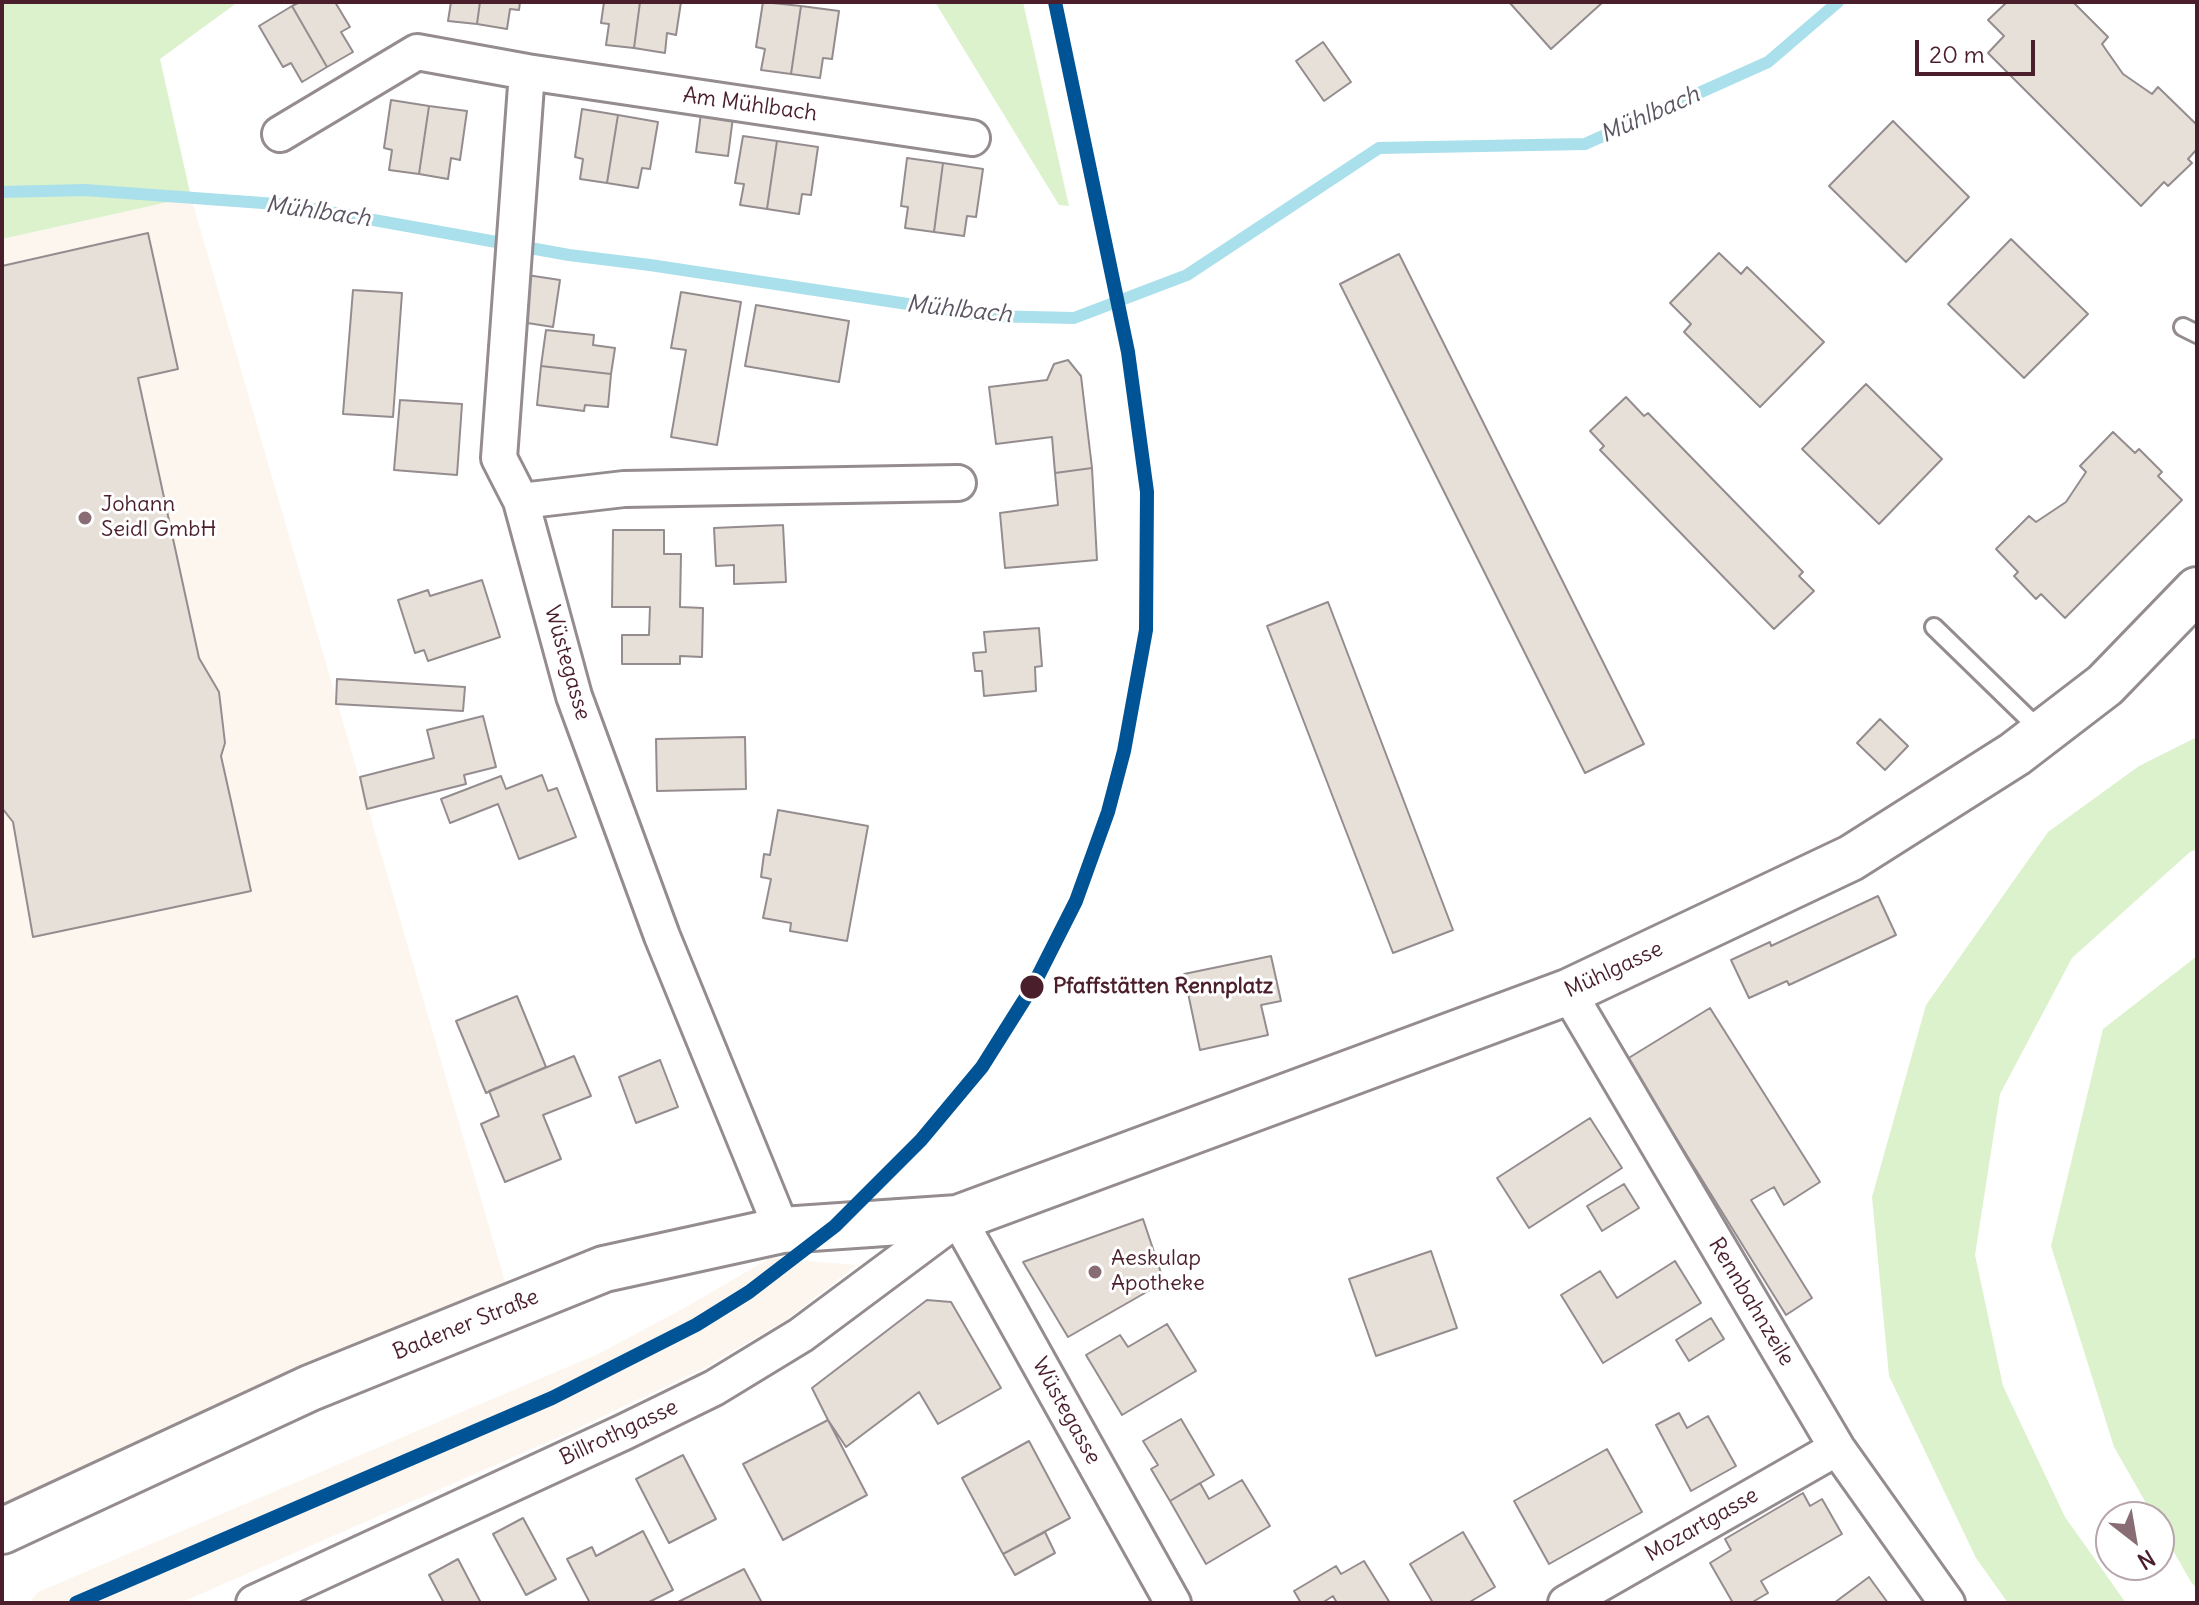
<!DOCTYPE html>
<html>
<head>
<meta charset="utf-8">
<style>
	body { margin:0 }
	#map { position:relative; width:2199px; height:1605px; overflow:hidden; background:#fff; font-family:Delius,sans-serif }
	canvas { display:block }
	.frame { position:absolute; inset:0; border:4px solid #4a1f2b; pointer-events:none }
	.north { position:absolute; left:2095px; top:1501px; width:80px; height:80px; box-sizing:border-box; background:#fff; border:2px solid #b7a5aa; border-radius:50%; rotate:149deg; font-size:22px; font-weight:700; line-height:32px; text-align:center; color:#4a1f2b }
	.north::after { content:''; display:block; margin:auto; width:28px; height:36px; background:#896d75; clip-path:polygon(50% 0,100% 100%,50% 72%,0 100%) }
	.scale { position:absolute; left:1915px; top:40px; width:120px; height:36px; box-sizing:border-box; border:4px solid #4a1f2b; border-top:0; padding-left:10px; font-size:24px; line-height:28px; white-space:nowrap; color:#4a1f2b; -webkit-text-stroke:6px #fff; paint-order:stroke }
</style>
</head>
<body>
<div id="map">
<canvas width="2199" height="1605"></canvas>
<div class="frame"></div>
<div class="north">N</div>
<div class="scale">20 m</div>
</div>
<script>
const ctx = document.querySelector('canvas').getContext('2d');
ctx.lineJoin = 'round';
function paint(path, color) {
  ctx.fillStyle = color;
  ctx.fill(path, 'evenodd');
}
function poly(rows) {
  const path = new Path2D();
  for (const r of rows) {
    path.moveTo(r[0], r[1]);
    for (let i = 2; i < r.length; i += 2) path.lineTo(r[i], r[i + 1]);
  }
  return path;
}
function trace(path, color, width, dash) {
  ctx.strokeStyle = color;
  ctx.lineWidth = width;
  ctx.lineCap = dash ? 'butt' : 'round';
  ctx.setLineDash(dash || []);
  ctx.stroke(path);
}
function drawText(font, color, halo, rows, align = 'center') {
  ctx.font = font + ' Delius,sans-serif';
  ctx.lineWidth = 6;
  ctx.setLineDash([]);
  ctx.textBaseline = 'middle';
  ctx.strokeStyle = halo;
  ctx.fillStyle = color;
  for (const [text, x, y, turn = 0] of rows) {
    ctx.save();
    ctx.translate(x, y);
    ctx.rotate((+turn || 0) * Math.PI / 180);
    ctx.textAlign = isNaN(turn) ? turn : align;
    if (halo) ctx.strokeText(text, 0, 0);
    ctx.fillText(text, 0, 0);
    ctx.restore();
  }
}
const built = poly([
	[191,197,519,1330,3,1502,2,239],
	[770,1258,857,1265,786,1320,704,1368,566,1434,180,1603,29,1603,38,1592,598,1354,686,1307]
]);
const green = poly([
	[2,2,238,2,160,59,191,197,2,239],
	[935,2,1023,2,1069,206,1059,205],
	[2197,737,2197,849,2190,852,2072,958,2000,1094,1975,1255,2003,1386,2065,1517,2126,1603,2008,1603,1976,1558,1889,1376,1872,1197,1926,1005,2048,832,2139,766],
	[2197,956,2197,1589,2191,1582,2159,1526,2159,1517,2154,1517,2114,1447,2051,1246,2103,1029]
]);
const stream = poly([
	[2,192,85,190,290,205,569,255,650,265,987,316,1074,318,1187,275,1379,148,1585,144,1768,62,1838,2]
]);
const building = poly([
	[300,2,335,2,350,27,341,32,353,52,327,67,292,6,300,2],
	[451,2,480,2,477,24,448,21,451,2],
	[480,2,520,2,519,10,510,9,507,29,477,24,480,2],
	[604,2,640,2,634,48,606,45,609,24,601,23,604,2],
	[640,2,681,2,676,35,667,33,665,53,634,48,640,2],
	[763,2,801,6,791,74,761,70,765,49,756,47,763,2],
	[1509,2,1603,2,1551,49,1509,2],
	[2007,2,2073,2,2108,37,2102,44,2123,74,2152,94,2158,87,2197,125,2197,149,2188,159,2192,163,2168,186,2164,182,2141,206,1988,53,2004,36,1988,20,2007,2],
	[292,6,327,67,302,82,291,63,283,67,259,26,292,6],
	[801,6,839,11,832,59,823,58,820,78,791,74,801,6],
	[1323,42,1351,82,1324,101,1296,61,1323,42],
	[391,100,429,106,419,174,389,170,392,150,384,148,391,100],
	[429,106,467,111,460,160,451,158,448,179,419,174,429,106],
	[582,109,618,115,607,183,580,179,583,159,575,157,582,109],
	[701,113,733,117,728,156,696,152,701,113],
	[618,115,658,122,650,169,642,168,638,188,607,183,618,115],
	[1893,121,1969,197,1906,262,1829,186,1893,121],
	[743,136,777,141,767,209,740,205,744,184,735,183,743,136],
	[777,141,818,147,811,195,802,194,799,214,767,209,777,141],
	[907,158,943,163,934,232,905,228,908,207,901,206,907,158],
	[943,163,983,169,976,217,967,216,964,236,934,232,943,163],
	[148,233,178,369,138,378,199,658,219,692,225,743,221,756,251,891,33,937,13,822,2,808,2,266,148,233],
	[2011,239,2088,314,2024,378,1948,304,2011,239],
	[1719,253,1741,274,1747,267,1824,342,1760,407,1684,332,1691,324,1670,303,1719,253],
	[1399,254,1644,744,1585,773,1340,284,1399,254],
	[527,275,560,280,553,327,521,322,527,275],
	[353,290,402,293,393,417,343,414,353,290],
	[681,292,741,302,717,445,671,437,686,350,671,348,681,292],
	[756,305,849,321,839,382,745,366,756,305],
	[546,330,594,335,593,345,615,348,611,374,541,366,546,330],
	[1068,360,1081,376,1092,468,1055,473,1052,437,996,444,989,387,1047,380,1054,364,1068,360],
	[541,366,611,374,608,407,585,405,584,411,537,405,541,366],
	[1866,384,1942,459,1879,524,1802,449,1866,384],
	[1626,397,1644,416,1648,413,1803,572,1799,576,1814,591,1774,629,1600,450,1604,446,1590,431,1626,397],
	[400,400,462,404,457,475,394,470,400,400],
	[2113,432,2135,453,2139,449,2162,472,2158,476,2182,500,2065,618,2041,594,2036,599,2014,576,2018,572,1996,549,2029,516,2036,522,2066,502,2086,472,2080,466,2113,432],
	[1092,468,1097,560,1005,568,1000,513,1058,505,1055,473,1092,468],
	[783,525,786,582,734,584,734,565,716,566,714,528,783,525],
	[613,530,664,530,664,554,681,554,680,607,703,608,702,657,680,656,680,664,622,664,622,635,649,635,650,607,612,607,613,530],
	[482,580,500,637,428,661,424,650,415,653,398,600,428,590,430,596,482,580],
	[1328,602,1453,930,1393,953,1267,626,1328,602],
	[1039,628,1042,666,1035,667,1036,691,984,696,982,671,975,671,973,653,986,652,984,632,1039,628],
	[337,679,465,687,463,711,336,704,337,679],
	[483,716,496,767,464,775,466,784,367,809,360,777,434,758,427,730,483,716],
	[1880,719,1908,746,1885,770,1857,743,1880,719],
	[745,737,746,789,657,791,656,739,745,737],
	[542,775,548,791,557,788,576,837,519,859,498,804,450,823,441,799,501,776,506,789,542,775],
	[778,810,868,826,847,941,790,931,791,923,763,918,771,879,761,877,764,854,770,855,778,810],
	[1878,896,1896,935,1789,985,1787,981,1749,998,1731,960,1770,942,1771,946,1878,896],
	[1271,956,1281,1001,1261,1005,1268,1035,1200,1050,1184,974,1271,956],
	[517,996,546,1067,486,1093,456,1021,517,996],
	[1710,1008,1820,1182,1784,1205,1774,1187,1751,1200,1812,1298,1786,1315,1627,1059,1710,1008],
	[574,1056,591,1096,543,1115,561,1159,505,1182,481,1124,499,1116,489,1091,574,1056],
	[660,1060,678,1107,636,1123,619,1077,660,1060],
	[1590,1118,1622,1168,1529,1228,1497,1178,1590,1118],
	[1624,1184,1639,1208,1602,1231,1587,1206,1624,1184],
	[1143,1219,1164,1282,1068,1337,1023,1262,1143,1219],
	[1431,1251,1457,1328,1376,1356,1349,1279,1431,1251],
	[1675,1261,1701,1303,1603,1363,1561,1295,1600,1271,1617,1298,1675,1261],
	[927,1300,951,1302,1001,1388,938,1424,919,1392,846,1447,828,1420,812,1388,927,1300],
	[1711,1318,1724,1339,1689,1361,1676,1340,1711,1318],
	[1167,1324,1196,1371,1122,1415,1086,1355,1120,1335,1128,1347,1167,1324],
	[1679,1413,1687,1428,1708,1416,1736,1466,1691,1491,1656,1425,1679,1413],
	[1181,1419,1214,1475,1170,1501,1151,1469,1158,1465,1143,1441,1181,1419],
	[828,1420,867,1495,783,1540,743,1464,828,1420],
	[1029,1441,1070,1518,1003,1554,962,1478,1029,1441],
	[1607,1449,1642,1512,1549,1564,1514,1501,1607,1449],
	[683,1455,716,1519,669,1543,636,1479,683,1455],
	[1242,1480,1270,1526,1206,1564,1170,1501,1200,1483,1209,1499,1242,1480],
	[1803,1493,1810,1506,1822,1499,1842,1534,1761,1581,1768,1593,1751,1603,1733,1603,1710,1563,1731,1550,1725,1539,1803,1493],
	[523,1518,556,1579,526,1595,493,1534,523,1518],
	[643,1531,673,1590,647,1603,590,1603,567,1559,592,1547,596,1556,643,1531],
	[1045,1532,1055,1553,1015,1575,1003,1554,1045,1532],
	[1463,1532,1495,1587,1468,1603,1433,1603,1410,1564,1463,1532],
	[458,1559,481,1603,444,1603,429,1575,458,1559],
	[1364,1561,1390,1603,1337,1603,1333,1596,1322,1603,1301,1603,1294,1591,1336,1566,1341,1574,1364,1561],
	[744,1569,762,1603,679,1603,678,1602,744,1569],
	[1869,1577,1888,1603,1834,1603,1869,1577]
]);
const lane = poly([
	[2183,327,2197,334],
	[1934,627,2042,732]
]);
const street = poly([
	[280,134,417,52,527,72],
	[521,501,499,458,527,72,972,138],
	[1568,992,1837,1448,1947,1603],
	[782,1230,662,936,574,696,521,501,624,489,958,483],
	[254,1603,624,1432,714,1388,801,1335,958,1218,1173,1603],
	[1566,1603,1837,1448]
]);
const secondary = poly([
	[2,1531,310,1388,604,1269,782,1230,958,1218,1568,992,1851,858,2015,754,2105,685,2197,590]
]);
const rail1 = poly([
	[76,1603,552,1398,696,1325,749,1292,835,1226,921,1140,982,1067,1033,986,1076,901,1108,812,1124,751,1146,630,1147,492,1128,352,1055,2]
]);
const markers = [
	[85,518,8,"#896d75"],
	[1032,987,13,"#4a1f2b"],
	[1095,1272,8,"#896d75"]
];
const streetNames = [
	["Am Mühlbach",750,105,8],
	["Wüstegasse",567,663,74],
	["Mühlgasse",1614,970,-25],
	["Rennbahnzeile",1751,1302,59],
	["Badener Straße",466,1325,-22],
	["Wüstegasse",1066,1411,61],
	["Billrothgasse",619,1433,-25],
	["Mozartgasse",1702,1525,-30]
];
const poiNames = [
	["Johann",101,505],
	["Seidl GmbH",101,530],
	["Aeskulap",1111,1259],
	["Apotheke",1111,1284]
];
const stopNames = [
	["Pfaffstätten Rennplatz",1053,987]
];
const waterNames = [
	["Mühlbach",1650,115,-24],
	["Mühlbach",318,212,8],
	["Mühlbach",959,310,6]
];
paint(built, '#fcf6ef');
paint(green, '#dcf2cc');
trace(stream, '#a9e0eb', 12);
paint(building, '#e7e0d8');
trace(building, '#948c8e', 2);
trace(lane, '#948c8e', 22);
trace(street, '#948c8e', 40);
trace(secondary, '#948c8e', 50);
trace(lane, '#fff', 16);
trace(street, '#fff', 34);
trace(secondary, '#fff', 44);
trace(rail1, '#005395', 14);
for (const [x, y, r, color] of markers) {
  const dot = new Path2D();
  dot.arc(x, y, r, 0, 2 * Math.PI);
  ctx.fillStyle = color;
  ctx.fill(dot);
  trace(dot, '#fff', 3);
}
drawText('22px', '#4a1f2b', '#fff', streetNames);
drawText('22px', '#4a1f2b', '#fff', poiNames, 'left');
drawText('bold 22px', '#4a1f2b', '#fff', stopNames, 'left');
drawText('italic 24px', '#5b5562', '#fff', waterNames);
</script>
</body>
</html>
